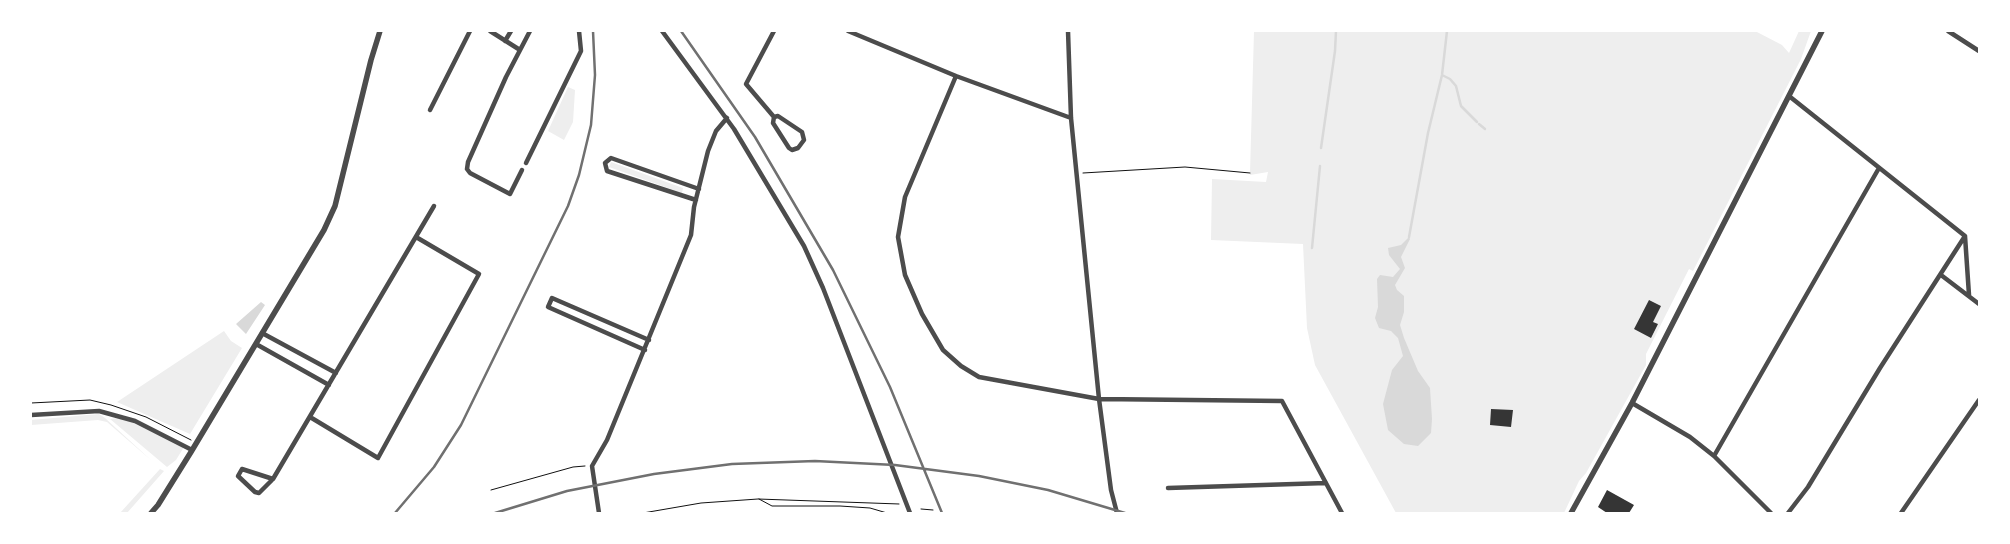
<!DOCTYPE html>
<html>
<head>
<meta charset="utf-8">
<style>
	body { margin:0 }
	#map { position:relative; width:2010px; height:544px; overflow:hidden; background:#fff; font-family:"Libre Baskerville",serif }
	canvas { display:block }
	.frame { position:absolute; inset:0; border:32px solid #fff; pointer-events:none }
</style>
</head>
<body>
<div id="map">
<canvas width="2010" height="544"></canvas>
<div class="frame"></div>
</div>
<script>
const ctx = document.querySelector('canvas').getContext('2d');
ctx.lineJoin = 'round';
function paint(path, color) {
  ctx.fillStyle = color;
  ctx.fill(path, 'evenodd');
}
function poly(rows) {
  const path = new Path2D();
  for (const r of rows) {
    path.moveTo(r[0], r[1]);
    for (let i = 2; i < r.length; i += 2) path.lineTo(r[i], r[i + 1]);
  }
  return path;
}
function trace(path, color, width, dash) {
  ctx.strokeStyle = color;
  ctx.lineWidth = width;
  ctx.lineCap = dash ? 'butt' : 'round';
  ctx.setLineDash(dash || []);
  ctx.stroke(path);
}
const green = poly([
	[1254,31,1755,31,1782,45,1789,53,1799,31,1811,31,1801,59,1693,271,1689,269,1646,354,1646,365,1586,473,1579,481,1564,513,1396,513,1315,365,1307,328,1303,244,1211,240,1212,179,1266,182,1268,172,1250,175,1250,173],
	[568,87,575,90,573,122,564,140,548,131],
	[611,162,683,188,682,193,609,167],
	[224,331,231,341,242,348,190,434,117,402],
	[99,414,105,418,152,461,107,422,98,420,31,425,31,420],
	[119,418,131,422,184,447,176,460,167,467,110,419],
	[160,469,164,471,127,513,120,513]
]);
const water = poly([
	[1409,237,1410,239,1401,257,1405,268,1395,285,1397,290,1404,296,1404,312,1400,325,1404,338,1418,371,1430,388,1432,419,1431,433,1418,446,1404,444,1388,430,1383,404,1392,370,1403,356,1398,338,1391,331,1379,328,1375,318,1378,307,1377,279,1380,275,1393,277,1400,269,1389,255,1388,248,1401,245],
	[261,302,265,305,246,334,236,324]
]);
const stream = poly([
	[1442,75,1450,79,1456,86,1461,106,1477,122],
	[1479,124,1485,129],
	[1321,148,1335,51,1336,31],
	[1409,237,1428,133,1442,75,1447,31],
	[1312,248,1320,166]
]);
const building = poly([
	[1649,300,1661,306,1653,322,1658,324,1651,338,1634,329],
	[1491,409,1513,410,1511,427,1490,425],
	[1607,490,1634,505,1629,513,1607,513,1598,507]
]);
const path = poly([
	[1083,173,1185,167,1250,173],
	[31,403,90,400,111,405,146,417,191,440],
	[491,490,573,467,585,466],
	[759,499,772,506,840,506,870,508,887,513],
	[921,509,933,510],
	[643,513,701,503,758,499,899,504]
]);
const minor = poly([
	[490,31,520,50],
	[662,31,734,129,804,246,823,288,910,513],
	[774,31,746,84,774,117,773,123,789,148,792,150,798,148,804,140,802,132,778,116,774,117],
	[848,31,956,76,1071,118],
	[1068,31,1071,118,1099,399,1111,490,1117,513],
	[1948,31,1979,51],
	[505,41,511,31],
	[956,76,905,197,898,237,905,275,922,314,943,350,961,366,979,377,1099,399,1282,401,1342,513],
	[1789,96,1965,236,1969,295],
	[430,110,470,31],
	[526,163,581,51,579,31],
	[522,170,510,194,470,173,467,169,468,162,506,77,530,31],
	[696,200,607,171,605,163,611,158,699,189],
	[1941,275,1979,304],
	[262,333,336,373],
	[256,344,329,385],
	[645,350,548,307,552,298,649,340],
	[1632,403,1690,437,1714,456,1771,513],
	[31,415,99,411,135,421,192,450],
	[310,417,378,458,479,274,416,237],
	[1714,456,1879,168],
	[273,479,259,493,255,492,238,476,242,469,273,479,434,206],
	[1168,488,1326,483],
	[599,513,592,466,607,440,691,235,694,207,708,151,716,131,727,118],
	[1788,513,1808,487,1880,368,1965,236],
	[1901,513,1979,400]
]);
const tertiary = poly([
	[151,513,158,505,191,452,324,230,335,206,371,60,380,31],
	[1571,513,1632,403,1822,31]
]);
const rail = poly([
	[681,31,755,137,833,270,890,387,942,513],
	[395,513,434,467,461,425,568,206,579,175,591,125,595,75,593,31],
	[495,513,567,491,654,474,732,464,815,461,895,465,979,476,1048,490,1125,513]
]);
paint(green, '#eee');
paint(water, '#d9d9d9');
trace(stream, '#d9d9d9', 2.5);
paint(building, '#353535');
trace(path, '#111', 1);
trace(minor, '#4c4c4c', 4.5);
trace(tertiary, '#4c4c4c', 5.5);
trace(rail, '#707070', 2.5);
</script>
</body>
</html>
